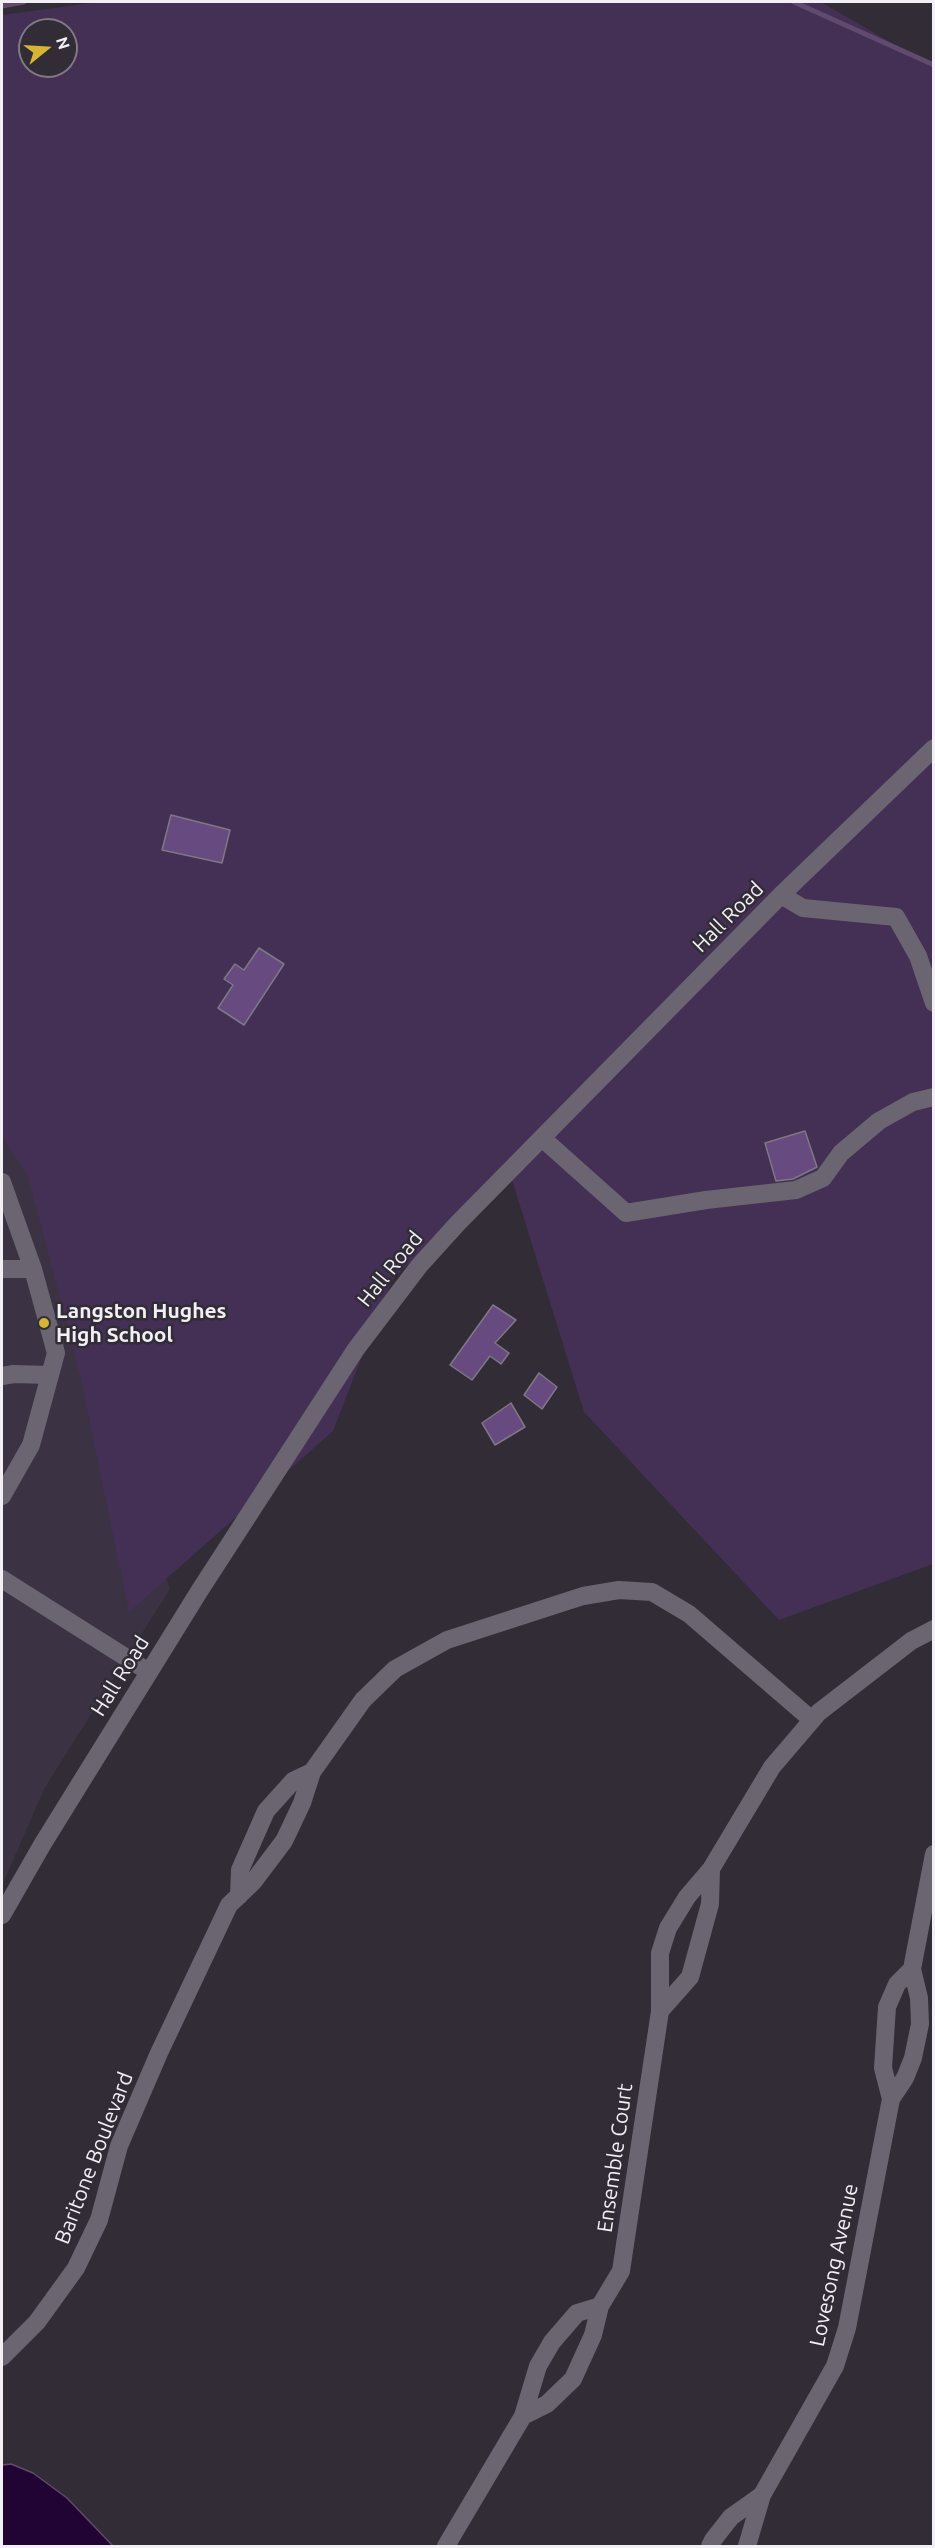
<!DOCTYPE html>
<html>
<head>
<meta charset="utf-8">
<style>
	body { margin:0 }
	#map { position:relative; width:935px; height:2548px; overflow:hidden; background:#312c36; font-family:Ubuntu,sans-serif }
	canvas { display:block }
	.frame { position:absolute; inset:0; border:3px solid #f2eff5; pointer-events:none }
	.north { position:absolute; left:18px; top:18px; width:60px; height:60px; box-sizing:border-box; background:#312c36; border:2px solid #7e7a82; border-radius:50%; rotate:72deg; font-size:16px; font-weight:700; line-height:24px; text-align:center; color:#f2eff5 }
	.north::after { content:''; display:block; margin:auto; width:21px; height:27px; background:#d6b534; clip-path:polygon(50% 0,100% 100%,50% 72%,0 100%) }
</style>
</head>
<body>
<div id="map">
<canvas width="935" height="2548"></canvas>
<div class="frame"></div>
<div class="north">N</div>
</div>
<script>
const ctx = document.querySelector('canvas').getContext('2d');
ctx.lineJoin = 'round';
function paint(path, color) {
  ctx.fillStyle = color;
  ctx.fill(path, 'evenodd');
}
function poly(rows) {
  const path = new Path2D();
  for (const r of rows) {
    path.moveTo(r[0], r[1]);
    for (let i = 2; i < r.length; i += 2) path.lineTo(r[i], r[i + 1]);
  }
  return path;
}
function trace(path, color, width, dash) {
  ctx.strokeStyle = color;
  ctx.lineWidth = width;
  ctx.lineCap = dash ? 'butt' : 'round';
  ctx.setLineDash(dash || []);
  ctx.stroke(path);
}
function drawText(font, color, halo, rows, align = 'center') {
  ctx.font = font + ' Ubuntu,sans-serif';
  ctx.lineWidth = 5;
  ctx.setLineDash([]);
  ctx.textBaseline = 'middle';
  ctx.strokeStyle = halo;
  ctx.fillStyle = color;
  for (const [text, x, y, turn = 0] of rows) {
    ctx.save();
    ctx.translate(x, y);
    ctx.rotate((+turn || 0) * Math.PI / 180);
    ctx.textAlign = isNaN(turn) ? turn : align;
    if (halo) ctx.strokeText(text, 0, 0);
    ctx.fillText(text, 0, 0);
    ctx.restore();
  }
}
const built = poly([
	[2,1057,170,1589,44,1789,2,1886]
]);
const green = poly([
	[98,2,821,2,933,67,933,1564,779,1620,584,1412,508,1167,392,1280,333,1431,129,1612,80,1375,28,1176,2,1136,2,15],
	[30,30,66,30,66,66,30,66]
]);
const water = poly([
	[11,2464,33,2473,67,2498,113,2546,2,2546,2,2465,11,2464]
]);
const stream = poly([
	[794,2,934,65],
	[2,6,24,2]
]);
const building = poly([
	[171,815,230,830,222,863,162,850,171,815],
	[259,948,284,964,244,1025,218,1008,233,985,224,979,235,964,244,970,259,948],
	[805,1131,817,1167,793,1179,776,1181,765,1143,805,1131],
	[493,1305,516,1320,495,1343,509,1353,501,1364,490,1356,472,1380,450,1365,493,1305],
	[539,1373,557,1387,542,1409,524,1395,539,1373],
	[511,1403,525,1427,495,1445,482,1423,511,1403]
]);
const minor = poly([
	[781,895,803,908,896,917,918,956,934,1003],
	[542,1138,626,1213,706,1200,796,1190,823,1178,841,1153,879,1121,913,1102,934,1097],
	[2,1182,33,1269,56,1353,31,1445,2,1496],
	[2,1269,33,1269],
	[2,1376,14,1374,50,1375],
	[2,1579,149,1672],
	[239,1896,240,1870,266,1811,293,1781,312,1772],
	[2,1915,42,1845,200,1590,356,1349,419,1266,458,1223,781,895,934,748],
	[660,2011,690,1977,710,1904,711,1869],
	[891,2099,883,2068,887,2007,897,1984,912,1969],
	[2,2357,37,2322,76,2268,99,2220,119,2146,159,2053,229,1905,253,1882,284,1841,302,1803,312,1772,363,1700,395,1669,447,1640,583,1596,619,1590,652,1592,689,1614,812,1720],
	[523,2416,547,2404,573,2379,593,2335,600,2306,621,2271,660,2011,660,1953,668,1928,687,1897,711,1869,772,1767,819,1712,911,1641,934,1629],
	[446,2546,523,2416,538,2366,552,2342,577,2313,600,2306],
	[710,2546,713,2540,731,2517,762,2495],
	[747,2546,762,2495,835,2366,847,2328,891,2099,905,2078,913,2058,920,2024,919,1998,912,1969,934,1854]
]);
const markers = [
	[44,1323,6,"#d6b534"]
];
const streetNames = [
	["Hall Road",728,917,-45],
	["Hall Road",390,1269,-51],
	["Hall Road",120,1676,-58],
	["Baritone Boulevard",94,2158,-69],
	["Ensemble Court",615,2158,-82],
	["Lovesong Avenue",834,2265,-78]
];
const poiNames = [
	["Langston Hughes",56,1311],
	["High School",56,1335]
];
paint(built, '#3b3343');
paint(green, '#433054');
paint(water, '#210334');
trace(water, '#604a6e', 1.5);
trace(stream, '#604a6e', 5);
paint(building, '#674a80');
trace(building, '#7e7884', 1.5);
trace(minor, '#6b6571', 18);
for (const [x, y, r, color] of markers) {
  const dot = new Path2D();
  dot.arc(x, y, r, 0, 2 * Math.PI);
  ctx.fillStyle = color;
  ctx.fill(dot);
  trace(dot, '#312c36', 2);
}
drawText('21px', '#f2eff5', '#312c36', streetNames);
drawText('bold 21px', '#f2eff5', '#312c36', poiNames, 'left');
</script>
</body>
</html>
